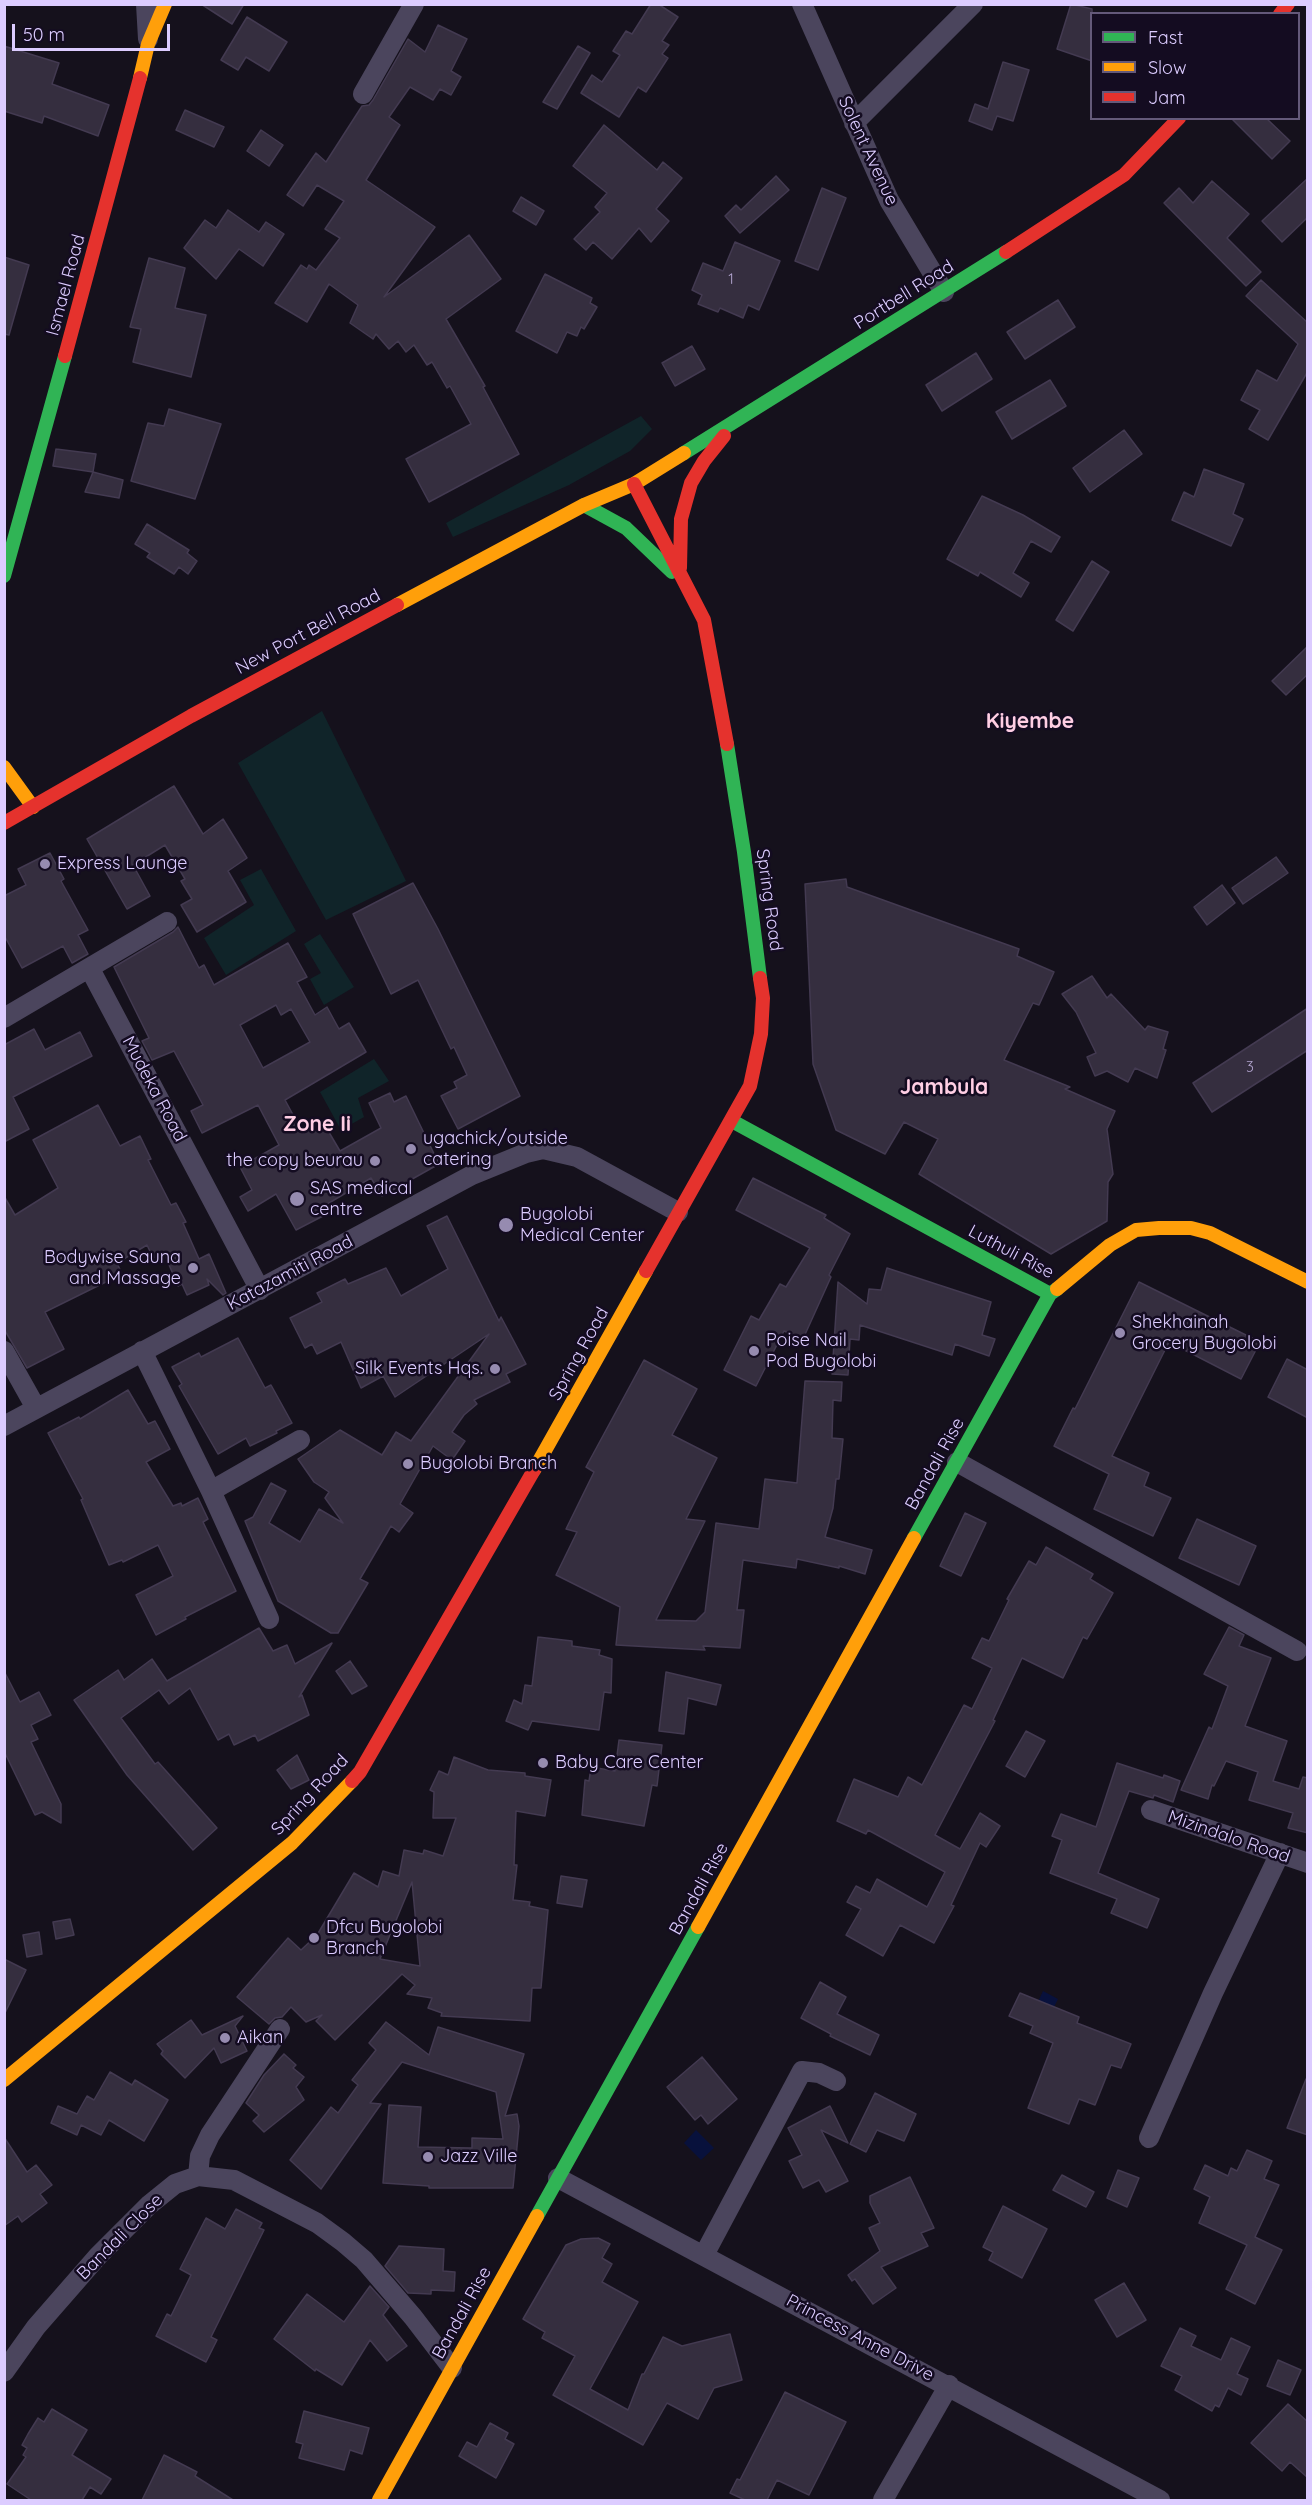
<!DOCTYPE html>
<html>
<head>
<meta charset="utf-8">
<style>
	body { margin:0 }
	#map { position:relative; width:1312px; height:2505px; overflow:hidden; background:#15111c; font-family:Quicksand,sans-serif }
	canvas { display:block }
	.frame { position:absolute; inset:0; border:6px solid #dcccff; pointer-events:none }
	.legend { position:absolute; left:1090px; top:12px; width:210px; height:108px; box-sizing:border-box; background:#140c21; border:2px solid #64597a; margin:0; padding:8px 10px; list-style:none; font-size:18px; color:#dcccff }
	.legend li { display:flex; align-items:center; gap:12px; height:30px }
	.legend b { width:30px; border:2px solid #64597a }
	.scale { position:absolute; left:12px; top:24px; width:158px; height:27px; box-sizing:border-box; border:3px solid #dcccff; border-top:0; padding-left:8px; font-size:18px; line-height:21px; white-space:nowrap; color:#dcccff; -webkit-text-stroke:4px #140c21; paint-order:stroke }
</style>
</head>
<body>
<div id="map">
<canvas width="1312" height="2505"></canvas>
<div class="frame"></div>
<ul class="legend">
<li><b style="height:8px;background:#30b455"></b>Fast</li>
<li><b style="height:8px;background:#ff9f0a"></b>Slow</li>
<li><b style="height:8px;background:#e5322d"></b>Jam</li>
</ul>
<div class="scale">50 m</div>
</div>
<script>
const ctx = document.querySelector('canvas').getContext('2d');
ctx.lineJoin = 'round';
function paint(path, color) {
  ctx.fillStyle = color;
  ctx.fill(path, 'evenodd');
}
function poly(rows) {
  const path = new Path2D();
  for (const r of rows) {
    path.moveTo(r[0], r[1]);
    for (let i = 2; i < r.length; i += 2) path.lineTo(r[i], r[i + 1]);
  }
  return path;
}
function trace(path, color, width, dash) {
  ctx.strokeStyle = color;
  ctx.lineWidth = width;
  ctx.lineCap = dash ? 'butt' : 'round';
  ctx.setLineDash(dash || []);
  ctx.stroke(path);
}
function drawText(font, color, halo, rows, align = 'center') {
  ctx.font = font + ' Quicksand,sans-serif';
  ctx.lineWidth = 5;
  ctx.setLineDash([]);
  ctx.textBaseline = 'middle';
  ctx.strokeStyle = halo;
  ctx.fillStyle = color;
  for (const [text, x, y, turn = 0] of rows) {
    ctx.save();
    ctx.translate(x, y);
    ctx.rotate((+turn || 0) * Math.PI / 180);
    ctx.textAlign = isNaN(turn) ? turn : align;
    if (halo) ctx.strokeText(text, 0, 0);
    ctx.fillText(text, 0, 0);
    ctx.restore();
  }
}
const green = poly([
	[641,416,652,429,630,451,569,485,453,537,446,523],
	[322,711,406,881,326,920,238,763],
	[261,869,296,931,226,975,204,938,254,905,240,880],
	[320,934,354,987,324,1005,310,979,321,973,304,944],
	[374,1059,389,1081,358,1098,364,1117,341,1130,320,1092]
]);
const water = poly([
	[1043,1991,1058,1999,1047,2021,1036,2006],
	[696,2130,714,2148,701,2160,684,2143]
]);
const building = poly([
	[201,4,244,4,232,24,201,4],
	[651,4,658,4,678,17,662,41,669,45,662,54,668,58,646,92,638,87,619,117,581,93,592,75,602,82,620,55,613,51,626,31,632,34,651,4],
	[1071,4,1092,9,1092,61,1057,49,1071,4],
	[247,17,287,42,269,71,246,57,238,70,221,60,247,17],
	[438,25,467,39,451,71,461,77,451,95,440,89,433,100,410,87,389,117,400,125,366,180,435,227,384,297,469,235,501,279,446,319,485,386,483,387,519,454,429,502,406,459,471,424,450,386,447,388,432,362,427,365,414,345,406,352,398,341,389,349,376,334,373,339,350,323,358,305,329,284,307,322,275,303,301,265,307,269,309,265,316,270,340,238,325,229,344,201,317,185,303,206,287,195,316,153,326,162,362,106,369,105,373,100,408,39,425,52,438,25],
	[4,46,59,63,52,84,109,105,98,136,44,116,42,123,4,111,4,46],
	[578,46,590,53,557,109,543,102,578,46],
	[1003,62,1029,70,1013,121,997,116,992,130,969,121,975,104,988,109,1003,62],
	[185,110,224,127,214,147,176,130,185,110],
	[1231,118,1266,118,1290,141,1272,159,1231,118],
	[604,125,657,170,663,162,682,178,656,209,669,221,651,242,639,228,612,259,593,242,586,250,574,239,600,212,595,207,607,193,573,166,604,125],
	[261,130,283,145,269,166,247,151,261,130],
	[776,176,789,190,740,233,725,216,736,205,741,210,776,176],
	[1308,178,1308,217,1282,242,1262,221,1308,178],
	[1212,181,1249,214,1227,238,1261,272,1246,286,1164,203,1179,188,1193,203,1212,181],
	[822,188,846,198,818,270,795,261,822,188],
	[521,197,544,211,536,225,513,211,521,197],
	[228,210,259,232,266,222,284,234,263,266,239,249,216,279,184,248,205,220,216,228,228,210],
	[735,242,780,261,759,310,748,305,743,318,720,308,718,312,698,304,702,295,692,290,703,263,723,271,735,242],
	[4,257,29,265,9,335,4,334,4,257],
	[149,258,185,268,175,308,206,315,191,377,133,362,141,329,130,327,149,258],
	[545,274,592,298,590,303,597,307,584,329,581,327,577,336,567,332,557,353,516,331,545,274],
	[1261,280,1308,323,1308,371,1268,440,1249,429,1260,410,1241,400,1257,370,1277,381,1298,344,1246,296,1261,280],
	[1058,300,1075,327,1025,359,1007,332,1058,300],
	[692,346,705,369,675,386,662,363,692,346],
	[976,353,992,379,942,411,926,385,976,353],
	[1050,380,1066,406,1012,439,996,412,1050,380],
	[169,409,221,424,195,499,131,481,148,423,164,426,169,409],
	[1124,430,1142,454,1090,492,1073,468,1124,430],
	[56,449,96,454,93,472,53,466,56,449],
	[1204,469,1244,484,1233,514,1243,519,1231,546,1172,520,1184,492,1194,497,1204,469],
	[93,472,123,480,119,498,85,492,93,472],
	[982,496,1023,515,1060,537,1051,552,1031,541,1013,573,1029,583,1021,597,980,572,978,576,947,559,982,496],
	[147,524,189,550,187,553,197,561,188,574,179,567,174,574,147,557,150,553,135,544,147,524],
	[1092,561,1109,572,1073,631,1056,620,1092,561],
	[1308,646,1308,674,1286,695,1272,681,1308,646],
	[174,786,203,834,223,819,247,858,228,871,246,902,197,932,181,905,192,899,181,881,185,879,165,845,133,865,150,896,127,909,87,839,174,786],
	[50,853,64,879,61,881,88,930,78,935,88,954,72,963,63,946,22,968,4,935,4,896,26,885,18,869,50,853],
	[1276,857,1288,873,1243,904,1232,888,1276,857],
	[846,879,847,887,1019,949,1017,956,1054,972,1039,1005,1033,1003,1004,1060,1070,1087,1065,1089,1115,1111,1107,1129,1113,1174,1108,1182,1107,1221,1051,1254,919,1174,938,1139,904,1122,885,1154,836,1130,813,1064,805,884,846,879],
	[413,883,438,929,520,1096,458,1129,441,1096,457,1088,454,1082,467,1075,454,1047,451,1049,418,980,391,994,353,914,413,883],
	[1222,885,1235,903,1207,925,1194,907,1222,885],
	[178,927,199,968,204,965,214,985,288,943,307,977,297,982,315,1015,327,1007,339,1029,349,1023,366,1052,285,1100,303,1133,323,1122,340,1151,381,1128,369,1103,390,1093,394,1102,406,1096,439,1164,382,1196,371,1178,319,1209,323,1216,296,1230,276,1194,248,1211,240,1197,252,1190,240,1167,279,1145,258,1105,202,1133,191,1111,203,1105,174,1051,152,1060,142,1041,149,1038,114,967,173,932,178,927],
	[276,1005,281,1015,291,1009,310,1042,263,1068,240,1025,276,1005],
	[1092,976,1107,998,1111,994,1145,1030,1148,1026,1168,1032,1163,1049,1166,1050,1157,1078,1135,1068,1128,1082,1107,1071,1095,1076,1087,1057,1096,1053,1076,1012,1062,994,1092,976],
	[1308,1008,1308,1050,1212,1112,1193,1083,1308,1008],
	[34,1029,45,1050,80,1032,92,1056,13,1097,29,1129,4,1142,4,1045,34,1029],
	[98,1105,120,1146,140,1136,151,1159,148,1160,171,1205,176,1203,186,1222,183,1223,199,1259,209,1254,226,1293,223,1295,207,1279,209,1285,187,1295,182,1284,178,1286,164,1253,153,1258,147,1245,117,1263,122,1274,45,1312,64,1349,27,1368,4,1329,4,1196,15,1215,58,1188,33,1140,98,1105],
	[753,1178,826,1215,824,1218,850,1234,829,1275,831,1277,803,1339,784,1331,756,1386,724,1370,751,1316,759,1320,780,1284,786,1287,810,1248,736,1210,753,1178],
	[447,1216,499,1321,501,1317,526,1364,506,1374,510,1382,474,1400,477,1404,464,1415,452,1432,465,1441,452,1460,433,1446,400,1504,413,1513,399,1532,391,1526,360,1579,368,1583,338,1633,331,1633,278,1601,245,1521,253,1517,271,1483,286,1491,269,1523,300,1542,319,1509,343,1523,325,1498,329,1492,314,1482,298,1459,340,1430,382,1455,396,1432,411,1441,489,1334,395,1397,383,1376,361,1388,341,1342,317,1354,312,1344,305,1348,290,1318,322,1302,317,1293,345,1279,348,1284,386,1268,401,1296,448,1269,427,1226,447,1216],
	[887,1268,991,1302,982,1335,995,1339,989,1356,955,1344,952,1355,860,1325,859,1340,850,1339,848,1375,832,1374,838,1282,867,1304,869,1289,881,1290,887,1268],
	[1139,1282,1260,1342,1241,1379,1169,1342,1112,1456,1149,1473,1144,1486,1171,1498,1153,1536,1094,1509,1109,1474,1054,1446,1073,1408,1075,1409,1139,1282],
	[238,1338,265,1388,271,1385,292,1423,276,1431,277,1433,250,1446,246,1438,218,1454,179,1386,182,1384,172,1367,199,1353,201,1357,238,1338],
	[1287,1359,1308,1370,1308,1418,1268,1397,1287,1359],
	[644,1360,697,1389,672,1435,717,1458,686,1519,705,1521,656,1620,696,1621,705,1612,716,1523,759,1529,765,1479,797,1483,805,1381,842,1382,841,1401,833,1400,832,1438,843,1439,839,1479,836,1479,833,1508,825,1537,872,1550,865,1574,839,1566,839,1568,797,1559,796,1568,743,1560,737,1610,744,1610,740,1648,703,1646,705,1650,616,1645,620,1607,556,1575,577,1532,566,1529,594,1472,586,1467,644,1360],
	[128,1390,148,1424,155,1421,170,1449,146,1462,173,1506,181,1503,182,1506,198,1498,208,1519,203,1522,236,1591,185,1617,186,1619,156,1635,136,1595,173,1576,158,1545,123,1562,122,1560,109,1565,81,1500,83,1499,48,1433,79,1417,80,1419,128,1390],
	[965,1513,986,1523,961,1576,940,1566,965,1513],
	[1197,1519,1256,1546,1239,1585,1179,1558,1197,1519],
	[1046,1547,1093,1574,1090,1579,1113,1593,1087,1639,1083,1637,1063,1678,1022,1658,993,1720,995,1721,935,1835,960,1849,980,1813,1000,1826,986,1847,980,1843,951,1905,954,1906,934,1943,900,1925,883,1956,846,1935,861,1909,847,1902,856,1886,870,1893,877,1879,927,1907,945,1872,868,1830,866,1834,837,1821,854,1779,898,1797,908,1777,922,1785,964,1705,972,1709,992,1668,972,1658,982,1638,989,1641,1009,1600,1007,1599,1029,1561,1036,1565,1046,1547],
	[1229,1627,1244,1635,1239,1646,1271,1658,1245,1726,1287,1741,1273,1781,1299,1789,1303,1777,1308,1778,1308,1833,1288,1828,1293,1813,1249,1800,1258,1772,1226,1761,1214,1786,1212,1785,1208,1799,1181,1790,1209,1727,1212,1729,1228,1686,1204,1674,1229,1627],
	[259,1628,273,1651,287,1645,295,1664,332,1643,299,1697,302,1695,309,1715,258,1741,255,1735,234,1745,229,1734,218,1740,190,1688,169,1704,159,1690,121,1718,155,1764,158,1762,217,1828,193,1850,127,1775,74,1700,118,1670,124,1680,152,1659,167,1681,259,1628],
	[538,1637,572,1641,572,1646,600,1650,599,1655,612,1659,611,1693,604,1692,599,1730,532,1721,528,1730,506,1721,514,1700,522,1704,525,1685,532,1686,538,1637],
	[350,1661,367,1686,352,1694,336,1671,350,1661],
	[4,1671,20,1702,39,1692,51,1715,31,1725,38,1739,31,1742,61,1804,61,1823,42,1812,35,1815,4,1751,4,1671],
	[666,1672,721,1685,716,1705,688,1698,684,1734,659,1731,666,1672],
	[1026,1731,1045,1741,1025,1777,1006,1766,1026,1731],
	[619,1740,662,1745,657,1786,652,1785,644,1826,582,1815,585,1780,589,1781,591,1767,615,1771,619,1740],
	[297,1755,309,1780,291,1789,277,1770,297,1755],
	[454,1757,488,1770,525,1773,525,1776,551,1780,545,1816,516,1811,514,1865,517,1865,513,1900,530,1902,529,1906,548,1910,541,1988,532,1988,530,2021,441,2016,442,2013,428,2008,432,1998,407,1994,415,1985,402,1974,335,2040,316,2021,322,2015,306,2022,291,2007,282,2017,275,2018,269,2024,237,1997,288,1938,301,1950,317,1935,354,1873,378,1887,383,1871,399,1876,404,1850,423,1854,424,1850,443,1856,456,1818,433,1818,434,1792,430,1790,439,1771,448,1775,454,1757],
	[412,1882,420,1966,380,1959,412,1882],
	[1117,1763,1163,1778,1164,1775,1180,1781,1173,1802,1154,1795,1153,1798,1129,1791,1098,1873,1159,1899,1147,1928,1111,1913,1117,1899,1050,1873,1062,1840,1052,1836,1061,1814,1096,1827,1117,1763],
	[561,1876,587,1880,582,1907,557,1903,561,1876],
	[70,1919,74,1935,56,1939,53,1922,70,1919],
	[39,1932,42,1954,27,1957,23,1935,39,1932],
	[4,1959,26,1970,4,2015,4,1959],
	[820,1982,846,1997,837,2014,879,2035,870,2055,830,2036,831,2034,801,2018,820,1982],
	[1020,1993,1079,2017,1077,2023,1131,2044,1121,2068,1111,2065,1095,2105,1079,2099,1069,2124,1028,2108,1053,2043,1030,2033,1033,2026,1009,2016,1020,1993],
	[243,2016,235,2026,247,2051,221,2063,214,2048,185,2078,161,2054,163,2051,157,2044,191,2020,202,2035,243,2016],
	[386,2022,429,2055,438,2027,524,2054,505,2116,517,2114,519,2126,513,2188,429,2188,429,2186,383,2183,389,2105,421,2107,418,2147,472,2148,472,2138,503,2139,496,2092,402,2062,370,2103,381,2104,321,2189,290,2160,331,2107,338,2113,358,2085,352,2080,376,2050,369,2043,386,2022],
	[284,2054,296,2065,293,2068,304,2077,296,2087,304,2100,264,2132,253,2121,259,2115,246,2103,264,2075,284,2054],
	[702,2057,737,2099,708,2124,701,2115,695,2120,667,2087,702,2057],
	[110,2072,132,2085,135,2080,168,2100,144,2141,109,2120,101,2135,81,2125,77,2135,51,2123,58,2106,77,2114,87,2096,94,2100,110,2072],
	[1306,2079,1308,2079,1308,2135,1287,2128,1306,2079],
	[875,2093,916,2114,904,2141,877,2130,866,2152,850,2144,875,2093],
	[830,2106,848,2143,821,2130,848,2181,826,2192,819,2180,803,2188,789,2161,802,2155,788,2128,830,2106],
	[4,2137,27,2172,36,2165,52,2185,40,2194,47,2203,22,2222,18,2216,4,2226,4,2137],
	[1247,2150,1272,2161,1264,2179,1279,2185,1255,2237,1282,2250,1255,2304,1226,2289,1247,2245,1199,2223,1210,2197,1194,2189,1205,2165,1228,2176,1231,2168,1237,2171,1247,2150],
	[1118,2170,1139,2178,1127,2207,1107,2198,1118,2170],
	[1062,2175,1094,2192,1086,2207,1053,2190,1062,2175],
	[910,2177,934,2228,921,2233,928,2246,881,2267,896,2288,873,2304,855,2279,852,2281,848,2275,880,2251,869,2228,880,2223,870,2203,870,2196,910,2177],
	[1003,2206,1047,2229,1022,2278,989,2260,993,2252,983,2247,1003,2206],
	[236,2209,262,2223,259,2228,264,2230,211,2337,217,2340,206,2362,156,2336,167,2314,171,2316,191,2275,180,2269,206,2218,225,2229,236,2209],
	[598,2238,610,2244,602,2258,612,2264,602,2282,638,2302,590,2389,628,2410,642,2374,644,2374,663,2337,682,2346,730,2334,742,2380,714,2388,698,2419,667,2403,643,2445,553,2395,575,2356,542,2338,545,2332,523,2319,566,2245,581,2239,598,2238],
	[399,2246,444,2249,443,2271,455,2272,454,2291,431,2290,431,2294,408,2293,385,2266,399,2246],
	[1124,2283,1146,2320,1117,2337,1095,2300,1124,2283],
	[370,2286,389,2307,383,2315,407,2346,387,2361,370,2340,342,2385,316,2369,315,2371,274,2339,307,2294,344,2322,370,2286],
	[1180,2328,1196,2336,1191,2346,1221,2360,1231,2338,1250,2347,1237,2374,1248,2379,1241,2395,1228,2388,1219,2407,1215,2405,1212,2411,1175,2390,1182,2376,1161,2366,1180,2328],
	[1278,2360,1301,2370,1290,2395,1267,2386,1278,2360],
	[785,2392,846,2422,809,2495,777,2480,767,2500,745,2500,730,2493,737,2479,740,2480,785,2392],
	[1288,2404,1308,2422,1308,2478,1290,2462,1282,2471,1251,2443,1288,2404],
	[52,2409,87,2430,72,2455,111,2479,101,2494,90,2487,82,2500,31,2500,7,2484,26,2457,23,2455,27,2448,22,2445,28,2434,38,2418,44,2422,52,2409],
	[304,2411,369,2428,362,2454,350,2450,344,2470,299,2458,303,2444,296,2442,304,2411],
	[490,2423,508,2433,505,2439,514,2444,496,2478,459,2456,467,2442,477,2447,490,2423],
	[164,2455,197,2472,195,2476,233,2500,142,2500,164,2455]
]);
const street = poly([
	[146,4,148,39],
	[802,4,889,200,944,292],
	[363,94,414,4],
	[854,123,973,4],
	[90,969,260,1290],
	[4,1018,167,922],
	[4,1351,36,1408],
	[142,1351,211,1491,269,1619],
	[4,1426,472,1175,526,1153,543,1149,577,1157,678,1212],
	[957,1462,1297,1651],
	[211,1491,300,1440],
	[1151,1810,1308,1863],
	[1149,2138,1213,1993,1280,1853],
	[198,2176,200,2156,210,2135,280,2029],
	[558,2178,1160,2500],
	[704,2255,802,2071,819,2073,836,2081],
	[4,2372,36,2327,98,2256,149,2205,175,2184,198,2176,234,2180,317,2223,343,2242,364,2260,413,2317,452,2368],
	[883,2500,949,2385]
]);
const fast = poly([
	[684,453,1006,252],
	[584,505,626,528,672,572],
	[4,576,65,356],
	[727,744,744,852,760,978],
	[732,1121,1050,1294,1057,1289],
	[914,1538,1050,1294],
	[537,2216,698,1927]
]);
const slow = poly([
	[140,78,148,44,165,4],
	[397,605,584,505,634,484,684,453],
	[4,767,33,807],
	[1057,1289,1110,1245,1136,1230,1159,1228,1191,1228,1210,1233,1308,1282],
	[534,1470,646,1271],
	[698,1927,914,1538],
	[4,2080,292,1843,352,1781],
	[379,2500,537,2216]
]);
const jam = poly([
	[1280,14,1288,4],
	[1006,252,1124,175,1179,118],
	[65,356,140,78],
	[634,484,704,620,727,744],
	[680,568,681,519,691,483,704,461,724,436],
	[4,823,191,716,397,605],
	[646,1271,750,1086,761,1034,763,998,760,978],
	[352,1781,360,1772,534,1470]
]);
const markers = [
	[45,864,6,"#968bb0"],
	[411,1149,6,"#968bb0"],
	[375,1161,6,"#968bb0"],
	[297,1199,8,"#968bb0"],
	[506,1225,8,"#968bb0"],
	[193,1268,6,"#968bb0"],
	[1120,1333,6,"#968bb0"],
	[754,1351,6,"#968bb0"],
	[495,1369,6,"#968bb0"],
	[408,1464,6,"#968bb0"],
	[543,1763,6,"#968bb0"],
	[314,1938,6,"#968bb0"],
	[225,2038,6,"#968bb0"],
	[428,2157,6,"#968bb0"]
];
const numberNames = [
	["1",731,279],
	["3",1250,1067]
];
const streetNames = [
	["Solent Avenue",868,151,65],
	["Ismael Road",66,285,-75],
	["Portbell Road",904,295,-32],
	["New Port Bell Road",308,632,-28],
	["Spring Road",769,900,82],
	["Mudeka Road",154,1089,62],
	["Luthuli Rise",1011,1252,28],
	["Katazamiti Road",290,1273,-28],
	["Spring Road",579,1354,-61],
	["Bandali Rise",935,1464,-61],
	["Spring Road",310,1795,-47],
	["Mizindalo Road",1229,1837,19],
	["Bandali Rise",699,1889,-61],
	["Bandali Close",120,2237,-45],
	["Bandali Rise",462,2313,-61],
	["Princess Anne Drive",860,2338,28]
];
const poiNames = [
	["Express Launge",57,864],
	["ugachick/outside",423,1139],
	["catering",423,1160],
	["the copy beurau",363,1161,"right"],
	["SAS medical",310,1189],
	["centre",310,1210],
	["Bugolobi",520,1215],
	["Medical Center",520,1236],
	["Bodywise Sauna",181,1258,"right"],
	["and Massage",181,1279,"right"],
	["Shekhainah",1132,1323],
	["Grocery Bugolobi",1132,1344],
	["Poise Nail",766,1341],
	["Pod Bugolobi",766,1362],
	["Silk Events Hqs.",483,1369,"right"],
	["Bugolobi Branch",420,1464],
	["Baby Care Center",555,1763],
	["Dfcu Bugolobi",326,1928],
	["Branch",326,1949],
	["Aikan",237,2038],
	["Jazz Ville",440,2157]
];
const quarterNames = [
	["Kiyembe",1030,722],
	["Jambula",944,1088],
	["Zone Ii",317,1125]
];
paint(green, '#102429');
paint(water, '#08113c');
paint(building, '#352e3f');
trace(building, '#433a51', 1.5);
trace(street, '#4b455d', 20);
trace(fast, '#30b455', 14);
trace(slow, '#ff9f0a', 14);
trace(jam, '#e5322d', 14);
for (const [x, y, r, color] of markers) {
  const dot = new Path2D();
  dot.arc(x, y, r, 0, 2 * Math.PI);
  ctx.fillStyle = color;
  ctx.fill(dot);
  trace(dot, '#140c21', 2);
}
drawText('15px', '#b2a4cf', null, numberNames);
drawText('18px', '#dcccff', '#140c21', streetNames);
drawText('18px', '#dcccff', '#140c21', poiNames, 'left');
drawText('bold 21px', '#ffcee4', '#140c21', quarterNames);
</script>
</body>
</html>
